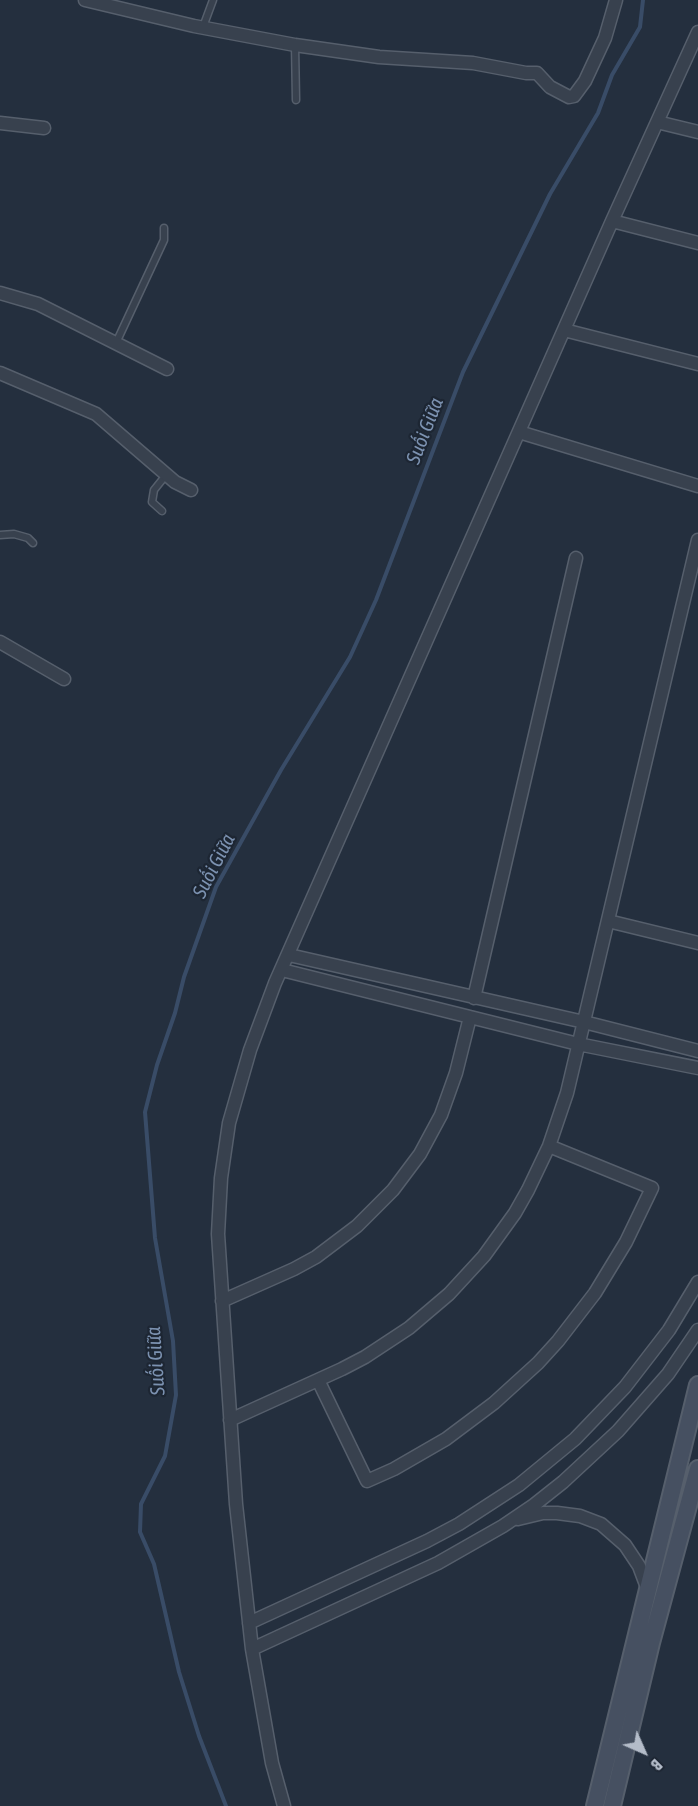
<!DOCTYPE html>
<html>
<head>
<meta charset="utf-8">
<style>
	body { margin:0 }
	#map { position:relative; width:698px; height:1806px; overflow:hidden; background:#242f3e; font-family:"Asap Condensed",sans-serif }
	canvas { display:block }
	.north { position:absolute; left:614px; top:1722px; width:60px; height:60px; -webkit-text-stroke:4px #1d2633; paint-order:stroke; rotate:135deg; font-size:16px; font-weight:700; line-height:24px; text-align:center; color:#b4bcc9 }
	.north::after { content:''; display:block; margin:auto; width:21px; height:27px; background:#b4bcc9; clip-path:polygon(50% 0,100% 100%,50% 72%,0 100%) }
</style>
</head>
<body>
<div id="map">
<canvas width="698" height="1806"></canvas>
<div class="north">B</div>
</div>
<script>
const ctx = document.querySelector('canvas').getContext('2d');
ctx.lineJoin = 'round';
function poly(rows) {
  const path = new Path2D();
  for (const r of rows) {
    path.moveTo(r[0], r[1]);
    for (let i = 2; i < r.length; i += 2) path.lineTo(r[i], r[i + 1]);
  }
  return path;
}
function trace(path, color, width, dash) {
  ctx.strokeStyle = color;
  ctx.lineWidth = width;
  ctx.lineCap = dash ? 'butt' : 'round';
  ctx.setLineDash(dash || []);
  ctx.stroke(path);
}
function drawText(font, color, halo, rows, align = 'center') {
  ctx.font = font + ' "Asap Condensed",sans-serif';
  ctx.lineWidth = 4.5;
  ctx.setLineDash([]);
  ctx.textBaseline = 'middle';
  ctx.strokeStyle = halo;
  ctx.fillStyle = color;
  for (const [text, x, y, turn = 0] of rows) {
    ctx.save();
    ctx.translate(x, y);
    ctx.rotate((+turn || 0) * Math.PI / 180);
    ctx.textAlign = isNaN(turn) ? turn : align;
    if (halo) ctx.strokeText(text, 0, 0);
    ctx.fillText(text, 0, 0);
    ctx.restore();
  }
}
const stream = poly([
	[226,1806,199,1736,179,1672,154,1564,140,1532,141,1504,165,1456,176,1395,173,1341,155,1238,145,1112,157,1065,175,1013,184,977,216,887,281,770,350,657,376,600,463,372,550,194,598,113,612,75,640,27,643,0]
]);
const lane = poly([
	[203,27,213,0],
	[295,45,296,100],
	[116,343,164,240,164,228],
	[162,511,152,502,154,490,166,475],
	[0,535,14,534,28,538,33,543]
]);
const street = poly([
	[85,0,194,26,295,45,379,57,473,63,526,73,537,73,550,87,569,97,574,96,585,81,605,38,616,0],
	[657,122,698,132],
	[0,123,44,128],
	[612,221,698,243],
	[0,293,38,304,167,369],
	[564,330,698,364],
	[0,373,96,414,175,482,191,490],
	[519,432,698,486],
	[0,642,64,679],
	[608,921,698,943],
	[289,955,584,1022,698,1051],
	[282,970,578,1044,698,1068],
	[474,998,576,558],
	[222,1301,294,1269,316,1257,357,1226,393,1190,420,1154,441,1115,456,1073,470,1017],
	[318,1380,367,1481,394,1469,446,1439,494,1403,538,1363,558,1341,595,1293,626,1242,652,1188,549,1146],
	[230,1420,342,1369,365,1357,409,1328,449,1294,484,1256,515,1213,528,1190,549,1146,567,1093,698,540],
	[518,1519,543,1513,557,1513,580,1516,601,1524,625,1545,639,1566,648,1590],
	[249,1623,427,1541,459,1524,519,1485,575,1439,625,1387,669,1330,698,1282],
	[252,1649,438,1563,503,1526,534,1505,563,1482,618,1431,668,1374,698,1330],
	[284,1806,272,1763,252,1649,236,1504,218,1234,221,1178,229,1123,250,1050,275,983,612,221,698,32]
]);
const secondary = poly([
	[595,1806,698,1385],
	[612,1806,651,1643,698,1469]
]);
const waterNames = [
	["Suối Giữa",425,431,-69],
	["Suối Giữa",214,866,-63],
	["Suối Giữa",156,1361,-94]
];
trace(stream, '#394c67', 4);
trace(lane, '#565f6c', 9);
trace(street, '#565f6c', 15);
trace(secondary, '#565f6c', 20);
trace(lane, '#38414e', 6);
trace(street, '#38414e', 12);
trace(secondary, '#465061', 16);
drawText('italic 20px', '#7c92b1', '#1d2633', waterNames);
</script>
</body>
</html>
